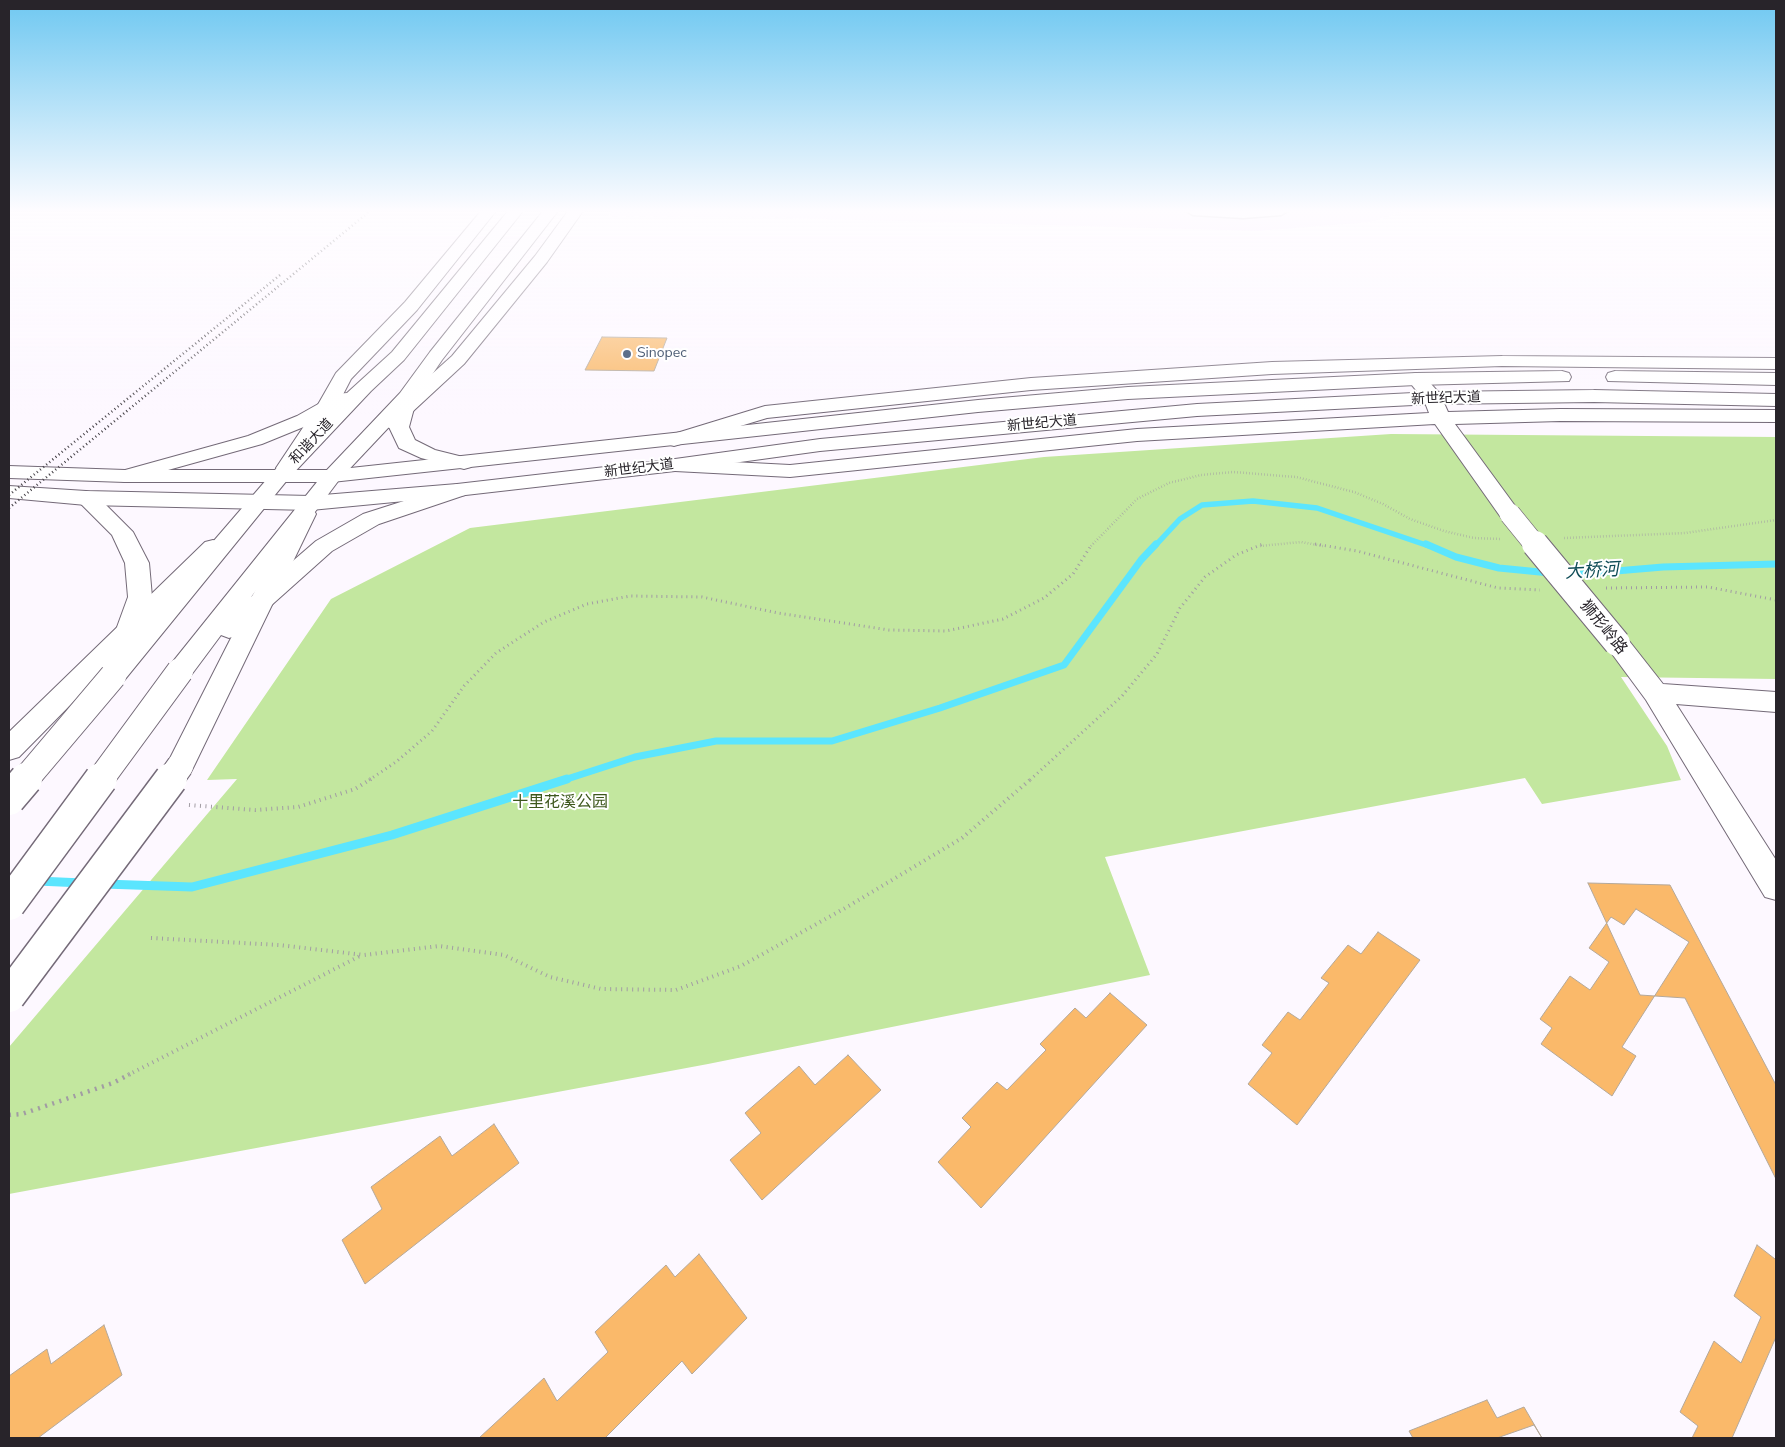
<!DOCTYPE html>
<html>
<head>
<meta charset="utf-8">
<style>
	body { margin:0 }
	#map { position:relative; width:1785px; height:1447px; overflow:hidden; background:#fdf8ff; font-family:"Nunito Sans",sans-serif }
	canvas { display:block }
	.frame { position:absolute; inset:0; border:10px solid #28242a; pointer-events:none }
</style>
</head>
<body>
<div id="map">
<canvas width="1785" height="1447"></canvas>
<div class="frame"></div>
</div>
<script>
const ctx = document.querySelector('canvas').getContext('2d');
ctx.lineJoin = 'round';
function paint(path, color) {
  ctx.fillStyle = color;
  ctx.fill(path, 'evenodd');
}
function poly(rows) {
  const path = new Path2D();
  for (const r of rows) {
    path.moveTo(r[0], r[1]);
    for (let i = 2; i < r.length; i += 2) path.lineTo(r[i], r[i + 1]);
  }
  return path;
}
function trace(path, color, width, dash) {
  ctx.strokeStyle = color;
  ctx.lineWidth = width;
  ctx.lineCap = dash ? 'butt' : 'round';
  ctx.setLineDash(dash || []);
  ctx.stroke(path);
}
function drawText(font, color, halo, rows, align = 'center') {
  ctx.font = font + ' "Nunito Sans","Noto Sans SC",sans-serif';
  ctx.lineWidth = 4;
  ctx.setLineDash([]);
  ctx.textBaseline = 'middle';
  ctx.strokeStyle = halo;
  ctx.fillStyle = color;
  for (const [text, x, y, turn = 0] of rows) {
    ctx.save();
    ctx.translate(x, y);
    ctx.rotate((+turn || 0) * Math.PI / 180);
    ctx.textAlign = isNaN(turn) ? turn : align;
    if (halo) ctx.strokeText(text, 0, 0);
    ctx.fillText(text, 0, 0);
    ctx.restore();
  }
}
const built = poly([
	[612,211,1404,211,1370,222,1258,231,792,218,609,216]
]);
const green = poly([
	[1391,434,1776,437,1776,679,1621,677,1667,746,1681,780,1542,804,1525,778,1105,857,1150,975,708,1064,9,1194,9,1047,237,779,207,780,331,599,470,528,1044,457]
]);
const streamFar2 = poly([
	[1155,546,1180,519,1202,505,1253,501,1317,508,1429,546]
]);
const streamFar1 = poly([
	[1426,544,1456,557,1499,568,1550,573],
	[1569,575,1663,567,1776,564],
	[564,780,635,757,716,741,832,741,940,708,1064,665,1141,560,1156,544]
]);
const stream = poly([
	[37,881,83,883],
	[104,884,192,887,392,835,567,779]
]);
const building = poly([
	[602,337,667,338,654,371,585,370,602,337],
	[1588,883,1670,885,1776,1085,1776,1179,1685,998,1640,995,1588,883],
	[1636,909,1689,942,1622,1047,1636,1056,1612,1096,1541,1044,1552,1028,1540,1019,1570,976,1590,990,1609,962,1589,948,1611,917,1624,925,1636,909],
	[1378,932,1420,960,1297,1125,1248,1084,1272,1053,1262,1045,1288,1012,1300,1020,1329,983,1321,978,1348,945,1361,954,1378,932],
	[1110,993,1147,1025,981,1208,938,1162,971,1127,962,1118,997,1082,1007,1090,1046,1050,1040,1044,1075,1008,1086,1018,1110,993],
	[848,1055,881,1090,762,1200,730,1160,761,1133,745,1113,799,1066,815,1085,848,1055],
	[494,1124,519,1163,365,1284,342,1240,382,1209,371,1187,440,1136,452,1156,494,1124],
	[1757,1245,1775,1259,1776,1256,1776,1438,1692,1438,1698,1426,1680,1412,1714,1341,1741,1363,1761,1317,1734,1296,1757,1245],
	[699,1254,747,1318,692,1374,682,1361,605,1438,479,1438,544,1378,557,1401,608,1352,595,1332,666,1265,675,1277,699,1254],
	[104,1325,122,1375,38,1438,9,1438,9,1376,47,1349,51,1364,104,1325],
	[1776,1337,1776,1438,1732,1438,1776,1337],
	[1487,1400,1497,1418,1524,1407,1542,1438,1413,1438,1409,1431,1487,1400],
	[1534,1425,1542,1438,1497,1438,1534,1425]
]);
const pathFar3 = poly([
	[1564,538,1685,533,1776,520],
	[1091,546,1137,499,1169,483,1201,475,1233,472,1296,477,1354,492,1383,504,1410,519,1444,531,1474,538,1500,539],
	[1260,546,1301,542,1323,546]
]);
const pathFar2 = poly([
	[1315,544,1357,551,1498,588,1540,590],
	[1606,588,1708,587,1776,600],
	[369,780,396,762,432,731,464,686,496,653,544,622,587,604,630,596,702,597,778,613,889,630,946,631,1003,619,1044,598,1073,574,1092,544],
	[1030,780,1122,696,1157,654,1180,608,1205,577,1236,555,1263,544]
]);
const pathFar1 = poly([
	[189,805,255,810,298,807,355,789,371,779],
	[151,938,279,945,364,955,439,946,504,955,550,977,601,989,676,990,741,966,847,907,962,838,1031,779],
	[128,1075,362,955]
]);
const path = poly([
	[9,1115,22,1114,113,1083,130,1074]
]);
const street = poly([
	[1186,211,1288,211,1281,215,1243,218,1193,215,1186,211]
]);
const secondary = poly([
	[481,211,496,211,417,310,351,379,336,408,293,472,286,474,279,472,276,468,316,408,336,373,405,302,481,211],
	[568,211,583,211,547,262,464,364,397,426,390,428,383,426,380,422,383,418,452,356,535,256,568,211],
	[1502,356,1776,358,1776,369,1502,366,1272,374,1031,390,767,418,674,446,667,444,664,440,667,436,765,406,1031,378,1272,362,1502,356],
	[1416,373,1423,375,1440,394,1448,412,1560,409,1776,410,1776,422,1560,421,1455,424,1521,514,1518,519,1510,521,1502,519,1435,424,1137,441,790,477,675,471,668,469,665,465,668,461,675,459,790,465,1137,429,1429,413,1424,400,1407,379,1409,375,1416,373],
	[305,507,313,509,316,514,194,766,190,774,180,777,170,774,166,766,294,514,297,509,305,507],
	[213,540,221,542,225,547,221,552,19,757,9,760,9,732,205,542,213,540],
	[1617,634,1626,637,1663,684,1776,692,1776,712,1676,704,1776,860,1776,900,1765,897,1646,700,1604,643,1608,637,1617,634]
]);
const primary = poly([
	[1562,371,1569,373,1571,377,1569,381,1416,385,1128,399,978,412,332,482,125,482,9,478,9,466,125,470,332,470,978,400,1128,387,1416,373,1562,371],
	[1615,371,1776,373,1776,385,1608,381,1606,377,1608,373,1615,371],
	[1594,390,1776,394,1776,406,1594,402,1433,404,1197,416,820,451,675,471,457,496,311,510,86,505,9,498,9,486,86,491,311,496,457,484,675,459,820,439,1197,404,1433,392,1594,390]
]);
const highway = poly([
	[508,211,523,211,404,360,371,391,288,479,122,683,113,685,104,683,100,676,108,665,105,660,128,597,125,563,112,535,75,498,78,493,86,491,94,493,133,532,149,563,152,597,143,623,274,471,326,416,311,424,262,444,132,480,125,482,118,480,114,476,118,472,248,436,297,416,336,394,347,393,392,352,508,211],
	[543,211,558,211,442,360,417,397,409,427,415,440,435,450,471,459,474,463,471,467,464,469,421,458,399,448,389,427,339,480,251,597,316,541,363,514,457,484,465,485,468,490,465,495,379,524,332,551,238,635,229,638,221,635,189,678,180,680,171,678,167,671,171,664,325,472,400,393,430,352,543,211]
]);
const rail = poly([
	[9,495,280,275],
	[9,508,370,211]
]);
const secondaryBridgeFar2 = poly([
	[1510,514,1536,546]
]);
const secondaryBridgeFar1 = poly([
	[1535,544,1617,643],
	[170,780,180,766]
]);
const secondaryBridge = poly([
	[9,996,171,779]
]);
const highwayBridgeFar1 = poly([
	[25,780,113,676],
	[100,780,180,671]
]);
const highwayBridge = poly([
	[9,799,26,779],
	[9,904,101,779]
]);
const markers = [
	[627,354,5,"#5c6f8a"]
];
const farServicenames = [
	["Sinopec",637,354]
];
const farStreetnames = [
	["新世纪大道",1446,399,-2],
	["新世纪大道",1042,424,-5],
	["和谐大道",312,442,-47],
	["新世纪大道",639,469,-7]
];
const streetNames = [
	["狮形岭路",1603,628,51]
];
const parkNames = [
	["十里花溪公园",560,803]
];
const waterNames = [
	["大桥河",1592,572,-3]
];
paint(built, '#f7e7fe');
paint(green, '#c3e79f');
trace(streamFar2, '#5be5fe', 5.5);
trace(streamFar1, '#5be5fe', 7);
trace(stream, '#5be5fe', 9);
paint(building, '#fab96a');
trace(building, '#b4a89a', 1);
trace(street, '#746a78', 3);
trace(secondary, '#746a78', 2);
trace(primary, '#746a78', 2);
trace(highway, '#746a78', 2);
trace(pathFar3, '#a19ca3', 2.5, [0.5, 2.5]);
trace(pathFar2, '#a19ca3', 3, [1, 4]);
trace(pathFar1, '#a19ca3', 4, [1, 4.5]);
trace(path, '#a19ca3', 4.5, [2, 5.5]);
paint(street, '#fff');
paint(secondary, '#fff');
paint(primary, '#fff');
paint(highway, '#fff');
trace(rail, '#444046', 2.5, [1, 3]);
trace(secondaryBridgeFar2, '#746a78', 22, []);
trace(secondaryBridgeFar1, '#746a78', 28, []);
trace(secondaryBridge, '#746a78', 35, []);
trace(highwayBridgeFar1, '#746a78', 28, []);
trace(highwayBridge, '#746a78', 35, []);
trace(secondaryBridgeFar2, '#fff', 21);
trace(secondaryBridgeFar1, '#fff', 26);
trace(secondaryBridge, '#fff', 32);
trace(highwayBridgeFar1, '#fff', 26);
trace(highwayBridge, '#fff', 32);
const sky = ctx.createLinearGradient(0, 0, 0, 414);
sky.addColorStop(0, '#6fc8f1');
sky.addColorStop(0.51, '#fefcff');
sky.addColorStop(1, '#fefcff00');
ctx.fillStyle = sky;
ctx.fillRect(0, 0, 1785, 414);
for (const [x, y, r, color] of markers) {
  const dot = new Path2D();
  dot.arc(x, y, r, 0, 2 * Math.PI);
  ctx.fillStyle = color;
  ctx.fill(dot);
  trace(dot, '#fff', 2);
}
drawText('14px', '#4e5e75', '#fff', farServicenames, 'left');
drawText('14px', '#28242a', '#fff', farStreetnames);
drawText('16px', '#28242a', '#fff', streetNames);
drawText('16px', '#3d571c', '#fff', parkNames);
drawText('italic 18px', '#104d57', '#fff', waterNames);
</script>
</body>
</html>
